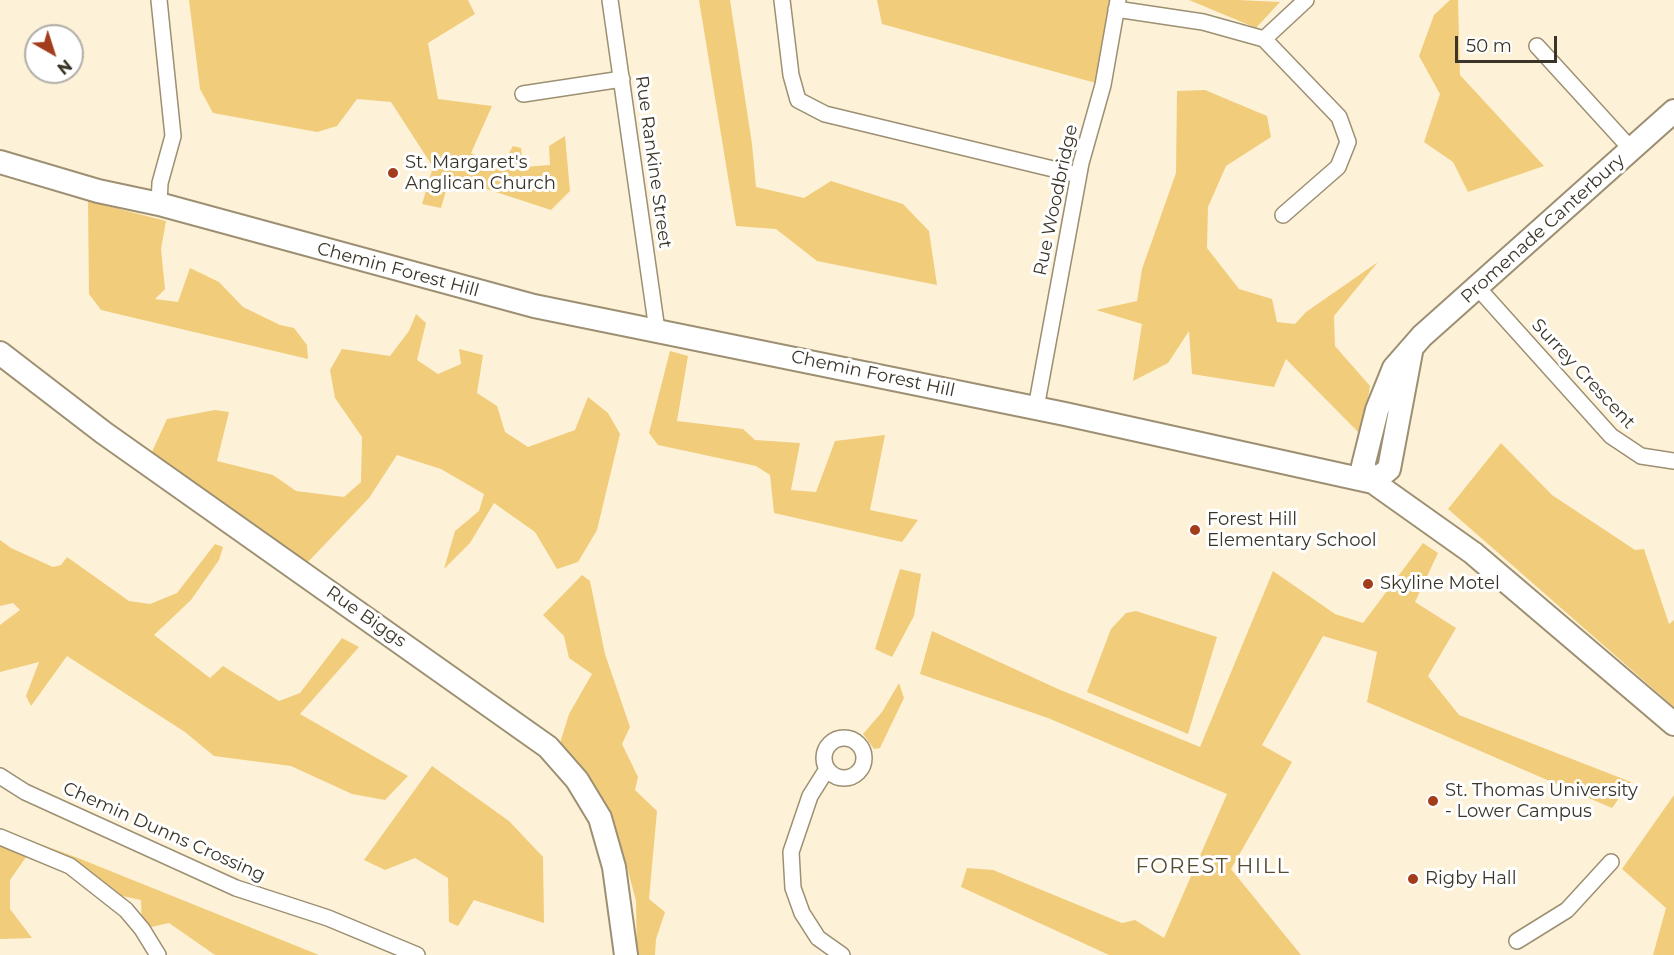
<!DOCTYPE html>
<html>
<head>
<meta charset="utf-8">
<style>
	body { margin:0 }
	#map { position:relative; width:1674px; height:955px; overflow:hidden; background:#fdf2d8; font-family:Montserrat,sans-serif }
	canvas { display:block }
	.north { position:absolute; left:24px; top:24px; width:60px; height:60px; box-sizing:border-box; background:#fff; border:2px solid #b1aea9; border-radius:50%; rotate:141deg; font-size:16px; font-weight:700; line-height:24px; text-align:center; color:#3b3529 }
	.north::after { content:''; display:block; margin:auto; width:21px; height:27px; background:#a33c1b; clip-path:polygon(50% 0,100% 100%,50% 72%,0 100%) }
	.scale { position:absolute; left:1455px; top:36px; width:102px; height:27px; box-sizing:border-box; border:3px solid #3b3529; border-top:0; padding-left:8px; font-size:18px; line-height:21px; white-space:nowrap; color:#3b3529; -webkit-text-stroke:4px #fff; paint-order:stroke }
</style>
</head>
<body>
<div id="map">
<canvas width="1674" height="955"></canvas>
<div class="north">N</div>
<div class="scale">50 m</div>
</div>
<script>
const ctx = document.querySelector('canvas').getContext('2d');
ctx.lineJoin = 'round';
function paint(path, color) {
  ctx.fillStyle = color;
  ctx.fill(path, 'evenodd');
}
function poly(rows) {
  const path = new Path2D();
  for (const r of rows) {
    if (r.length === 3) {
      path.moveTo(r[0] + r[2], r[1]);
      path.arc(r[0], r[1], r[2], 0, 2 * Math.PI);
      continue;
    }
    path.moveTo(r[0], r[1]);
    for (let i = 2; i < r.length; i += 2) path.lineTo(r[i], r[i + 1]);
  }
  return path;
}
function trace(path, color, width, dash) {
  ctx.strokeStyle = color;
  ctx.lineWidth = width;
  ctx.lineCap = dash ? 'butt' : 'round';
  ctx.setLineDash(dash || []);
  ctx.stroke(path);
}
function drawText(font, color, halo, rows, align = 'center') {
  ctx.font = font + ' Montserrat,sans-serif';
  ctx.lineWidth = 6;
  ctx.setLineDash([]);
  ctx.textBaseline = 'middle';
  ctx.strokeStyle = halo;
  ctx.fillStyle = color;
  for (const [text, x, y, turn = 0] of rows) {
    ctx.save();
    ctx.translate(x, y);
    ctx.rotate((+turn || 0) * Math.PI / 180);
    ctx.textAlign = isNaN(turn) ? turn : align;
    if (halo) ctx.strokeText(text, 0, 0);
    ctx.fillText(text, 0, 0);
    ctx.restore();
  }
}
const green = poly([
	[189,0,468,0,475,14,428,43,438,99,492,106,471,153,501,167,513,146,521,148,523,167,550,165,549,146,565,136,570,191,551,210,450,177,441,208,422,204,433,167,391,102,357,99,337,126,317,132,213,113,200,89],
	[699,0,730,0,752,144,756,187,804,198,831,181,903,204,929,231,937,285,817,261,776,229,736,226],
	[877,0,1116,0,1103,85,882,24],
	[1189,0,1238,0,1280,2,1256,28],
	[1450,0,1458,0,1460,75,1544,166,1468,192,1453,162,1424,142,1440,94,1419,56,1434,15],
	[1205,90,1267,116,1271,137,1226,166,1208,207,1207,248,1239,289,1272,299,1277,322,1295,324,1306,312,1378,262,1334,316,1335,346,1370,386,1362,436,1286,359,1274,387,1192,374,1189,331,1168,363,1133,381,1142,324,1096,310,1137,301,1142,269,1176,173,1177,91],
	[88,201,166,221,161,249,165,289,155,299,178,302,190,268,219,282,243,307,280,325,294,328,307,345,308,359,101,310,89,294],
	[416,314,426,323,417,360,438,374,461,364,459,349,483,355,477,393,497,406,505,432,528,447,575,430,588,397,608,413,620,434,597,530,578,562,557,569,535,532,494,503,470,543,444,569,455,531,479,511,484,494,441,469,397,455,369,498,307,563,151,454,167,419,215,410,229,412,217,461,273,475,296,491,344,497,361,482,362,437,335,398,330,370,342,349,390,356,409,331],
	[670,351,688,356,677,421,743,429,755,440,800,443,791,490,816,492,835,441,885,435,870,510,918,520,902,542,774,513,770,475,756,466,658,445,649,433],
	[1501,443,1552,495,1635,550,1644,549,1669,624,1674,620,1674,707,1448,509],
	[0,540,11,548,53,567,61,565,67,557,129,601,150,604,177,593,215,544,223,547,219,560,191,600,154,635,210,678,223,666,279,701,300,693,342,638,359,647,300,714,408,776,385,800,352,794,291,766,214,756,185,732,67,656,31,706,26,696,39,662,0,672,0,625,20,610,13,603,0,606],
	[1423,543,1438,553,1415,602,1456,628,1428,676,1459,715,1631,782,1612,808,1367,702,1377,652,1323,636,1262,745,1292,762,1231,869,1301,955,1109,955,961,887,967,868,993,870,1122,923,1135,920,1164,938,1227,794,1048,718,920,674,932,631,1058,689,1200,747,1273,571,1335,614,1363,623],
	[900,569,921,574,914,616,892,657,875,649],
	[582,575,590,581,605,654,630,727,622,744,638,777,635,790,657,811,649,899,665,912,656,939,655,955,637,955,636,901,624,856,603,803,560,743,569,714,592,674,569,658,564,636,543,615],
	[1136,611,1217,637,1188,734,1087,692,1111,629,1126,613],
	[899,683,904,698,880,748,874,749,863,734,882,712],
	[432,766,509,821,543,857,544,923,474,900,458,926,449,922,448,878,415,858,385,870,364,860],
	[1674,795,1674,955,1653,955,1666,908,1622,869],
	[0,829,78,858,319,955,215,955,169,923,142,929,141,900,103,892,31,850,10,880,10,909,32,938,0,939]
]);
const street = poly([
	[610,0,657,330],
	[782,0,791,75,798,100,825,114,1078,175],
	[1116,9,1203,22,1264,39,1306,0],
	[1264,39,1339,117,1348,142,1338,167,1283,215],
	[1537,46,1631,149],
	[523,94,622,79],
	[159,204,160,183,173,136,159,0],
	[1478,288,1611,436,1641,456,1674,461],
	[1036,408,1081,163,1103,85,1118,0],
	[844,758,20],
	[827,769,810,796,791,852,793,888,802,913,818,938,842,955],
	[0,776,25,792,236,888,328,918,417,955],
	[0,837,70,866,126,910,142,929,158,955],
	[1517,941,1567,910,1611,862]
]);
const secondary = poly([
	[0,162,98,191,159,204,534,306,1065,414,1373,482,1473,553,1674,724],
	[0,353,104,433,548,747,577,780,600,818,614,867,626,955],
	[1373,482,1363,466,1377,410,1394,368,1422,336,1674,111],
	[1373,482,1389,469,1411,352]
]);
const markers = [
	[393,173,6,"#a33c1b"],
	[1195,530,6,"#a33c1b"],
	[1368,584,6,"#a33c1b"],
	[1433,801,6,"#a33c1b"],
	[1413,879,6,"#a33c1b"]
];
const streetNames = [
	["Rue Rankine Street",653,162,82],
	["Rue Woodbridge",1056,200,-78],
	["Promenade Canterbury",1543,229,-42],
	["Chemin Forest Hill",398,270,15],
	["Chemin Forest Hill",873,374,12],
	["Surrey Crescent",1583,374,47],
	["Rue Biggs",366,617,35],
	["Chemin Dunns Crossing",164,832,24]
];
const poiNames = [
	["St. Margaret's",405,163],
	["Anglican Church",405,184],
	["Forest Hill",1207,520],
	["Elementary School",1207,541],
	["Skyline Motel",1380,584],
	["St. Thomas University",1445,791],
	["- Lower Campus",1445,812],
	["Rigby Hall",1425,879]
];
const quarterNames = [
	["FOREST HILL",1213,867]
];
paint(green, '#f1cc7a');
trace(street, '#9d8f72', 18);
trace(secondary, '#9d8f72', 26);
trace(street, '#fff', 15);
trace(secondary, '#fff', 22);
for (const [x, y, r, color] of markers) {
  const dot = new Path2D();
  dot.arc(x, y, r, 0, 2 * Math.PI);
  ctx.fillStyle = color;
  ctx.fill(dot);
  trace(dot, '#fff', 2);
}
drawText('18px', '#3b3529', '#fff', streetNames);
drawText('18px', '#3b3529', '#fff', poiNames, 'left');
ctx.letterSpacing = '1.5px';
drawText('21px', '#574b30', '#fff', quarterNames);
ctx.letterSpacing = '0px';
</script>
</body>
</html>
